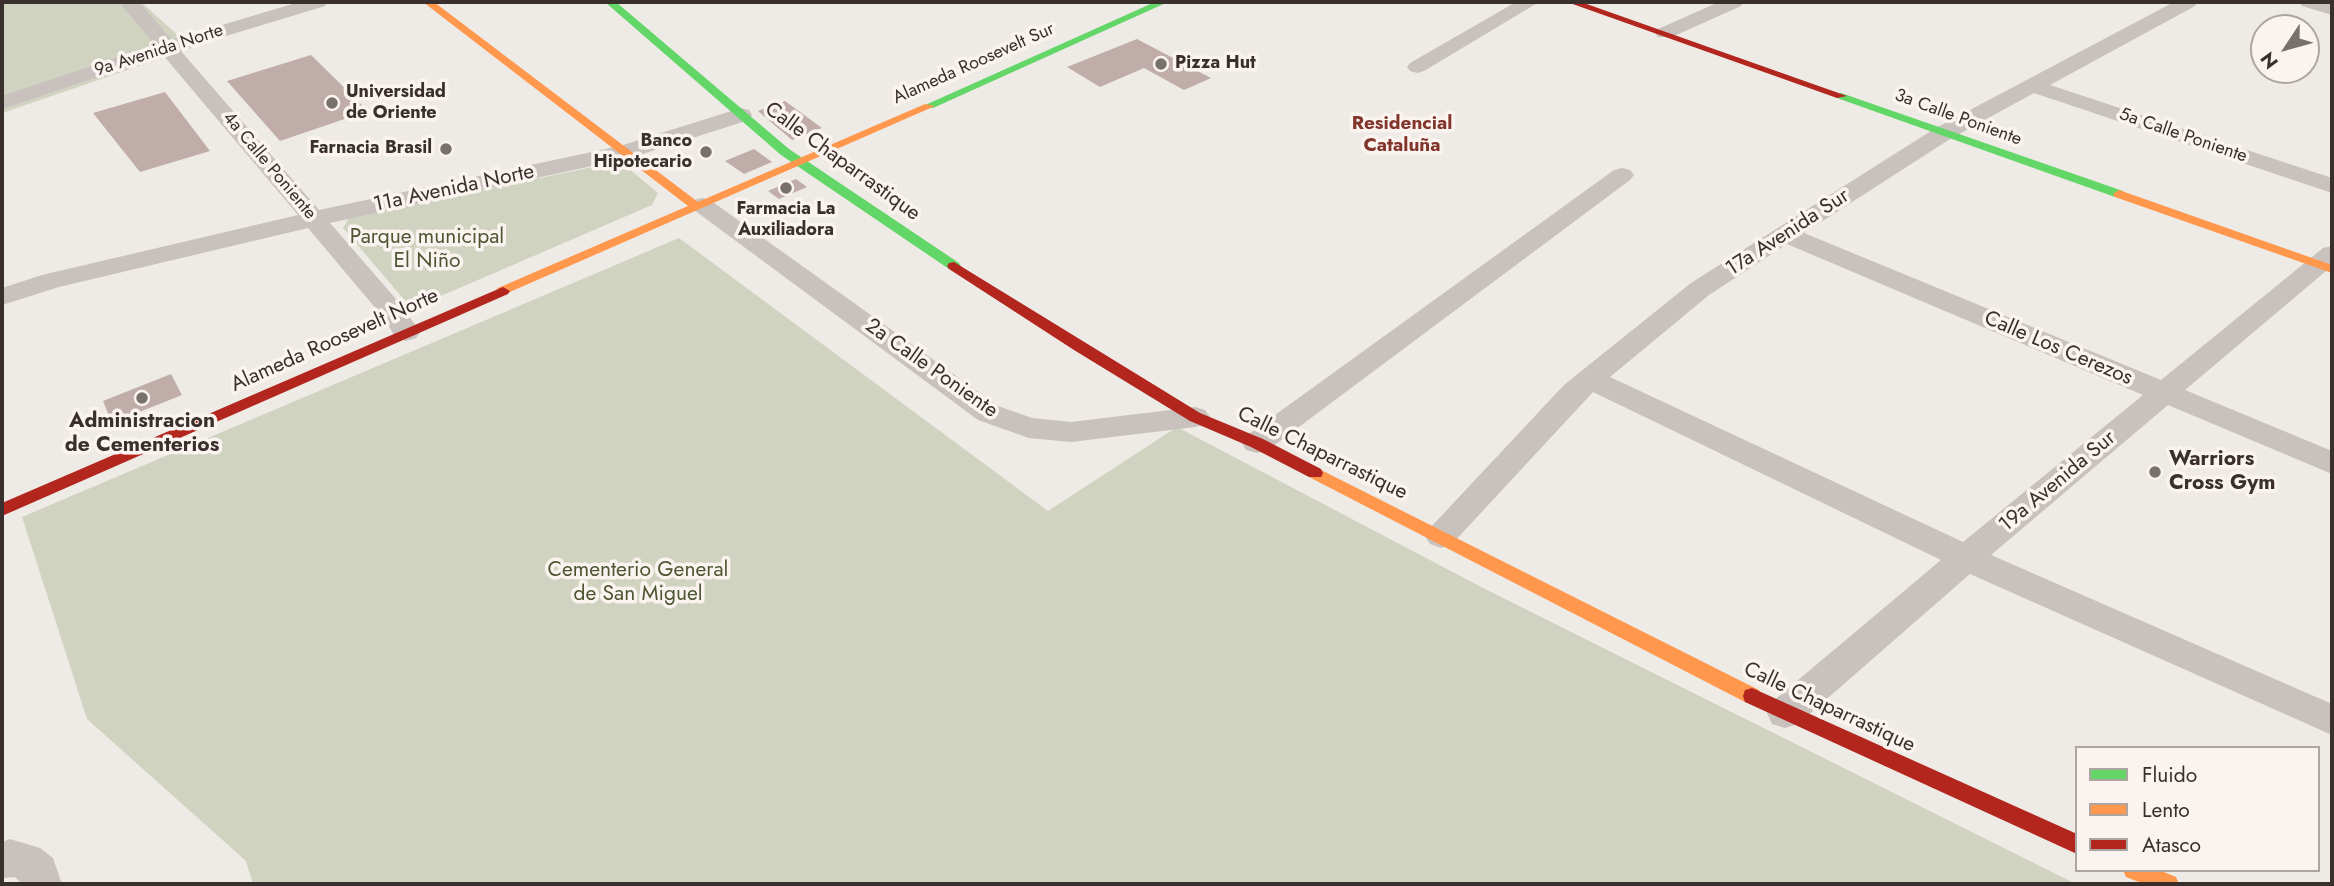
<!DOCTYPE html>
<html>
<head>
<meta charset="utf-8">
<style>
	body { margin:0 }
	#map { position:relative; width:2334px; height:886px; overflow:hidden; background:#eeeae6; font-family:Jost,sans-serif }
	canvas { display:block }
	.frame { position:absolute; inset:0; border:4px solid #392f2c; pointer-events:none }
	.legend { position:absolute; left:2075px; top:746px; width:245px; height:126px; box-sizing:border-box; background:#faf3ef; border:2px solid #ada5a1; margin:0; padding:9px 12px; list-style:none; font-size:21px; color:#392f2c }
	.legend li { display:flex; align-items:center; gap:14px; height:35px }
	.legend b { width:35px; border:2px solid #ada5a1 }
	.north { position:absolute; left:2250px; top:14px; width:70px; height:70px; box-sizing:border-box; background:#faf3ef; border:2px solid #ada5a1; border-radius:50%; rotate:234deg; font-size:19px; font-weight:700; line-height:28px; text-align:center; color:#392f2c }
	.north::after { content:''; display:block; margin:auto; width:24px; height:32px; background:#78706d; clip-path:polygon(50% 0,100% 100%,50% 72%,0 100%) }
</style>
</head>
<body>
<div id="map">
<canvas width="2334" height="886"></canvas>
<div class="frame"></div>
<ul class="legend">
<li><b style="height:9px;background:#63d668"></b>Fluido</li>
<li><b style="height:9px;background:#ff974d"></b>Lento</li>
<li><b style="height:9px;background:#b3261e"></b>Atasco</li>
</ul>
<div class="north">N</div>
</div>
<script>
const ctx = document.querySelector('canvas').getContext('2d');
ctx.lineJoin = 'round';
function paint(path, color) {
  ctx.fillStyle = color;
  ctx.fill(path, 'evenodd');
}
function poly(rows) {
  const path = new Path2D();
  for (const r of rows) {
    path.moveTo(r[0], r[1]);
    for (let i = 2; i < r.length; i += 2) path.lineTo(r[i], r[i + 1]);
  }
  return path;
}
function trace(path, color, width, dash) {
  ctx.strokeStyle = color;
  ctx.lineWidth = width;
  ctx.lineCap = dash ? 'butt' : 'round';
  ctx.setLineDash(dash || []);
  ctx.stroke(path);
}
function drawText(font, color, halo, rows, align = 'center') {
  ctx.font = font + ' Jost,sans-serif';
  ctx.lineWidth = 7;
  ctx.setLineDash([]);
  ctx.textBaseline = 'middle';
  ctx.strokeStyle = halo;
  ctx.fillStyle = color;
  for (const [text, x, y, turn = 0] of rows) {
    ctx.save();
    ctx.translate(x, y);
    ctx.rotate((+turn || 0) * Math.PI / 180);
    ctx.textAlign = isNaN(turn) ? turn : align;
    if (halo) ctx.strokeText(text, 0, 0);
    ctx.fillText(text, 0, 0);
    ctx.restore();
  }
}
const green = poly([
	[2,2,141,2,192,48,2,113],
	[622,163,658,193,652,205,420,305,407,303,343,228,349,218,607,164],
	[679,238,1048,511,1177,427,1485,589,2076,884,253,884,246,861,87,719,22,517]
]);
const building = poly([
	[1137,39,1211,78,1184,90,1144,68,1100,87,1067,67],
	[311,55,368,111,280,141,227,81],
	[165,92,210,151,140,172,93,113],
	[785,101,822,128,792,140,758,111],
	[754,149,772,162,744,174,725,161],
	[796,179,807,187,779,199,768,191],
	[171,374,182,395,112,423,103,401]
]);
const street = poly([
	[119,2,139,2,172,40,299,2,327,2,325,6,180,50,319,210,620,146,741,108,749,110,752,115,749,120,633,157,330,223,402,306,420,332,416,338,406,341,396,338,383,317,308,228,59,287,2,305,2,288,42,275,298,215,163,55,2,109,2,96,155,45,119,2],
	[1516,2,1539,2,1424,71,1417,73,1410,71,1407,67,1410,63,1516,2],
	[1719,2,1744,2,1741,6,1672,37,1658,37,1655,33,1658,29,1719,2],
	[2174,2,2198,2,2195,6,2050,85,2332,178,2332,193,2034,93,1950,139,1804,233,2161,380,2323,248,2332,246,2332,266,2185,390,2332,451,2332,474,2168,405,1991,555,2332,704,2332,735,1970,574,1798,724,1785,728,1772,724,1767,713,1772,702,1941,560,1593,392,1452,544,1441,548,1430,544,1425,536,1430,528,1564,385,1691,283,1934,129,2174,2],
	[1787,244,2143,395,1963,542,1610,377,1709,295,1787,244],
	[2299,2,2332,3,2332,15,2302,6,2299,2],
	[1622,168,1630,170,1634,175,1630,180,1268,450,1257,453,1246,450,1242,443,1246,436,1614,170,1622,168],
	[702,198,710,200,998,406,1032,418,1071,422,1195,407,1205,410,1210,417,1205,424,1195,427,1071,442,1029,438,978,420,694,210,690,205,694,200,702,198],
	[10,839,40,848,53,858,62,884,22,884,15,877,2,878,2,842,10,839]
]);
const fast = poly([
	[605,2,616,2,789,149,959,263,961,266,959,269,949,269,781,155,605,2],
	[1155,2,1168,2,933,108,923,106,1155,2],
	[1841,93,2123,191,2125,194,2123,197,2115,197,1837,98,1835,96,1841,93]
]);
const slow = poly([
	[423,2,434,2,698,202,925,104,935,106,503,295,496,291,498,288,688,206,423,2],
	[2119,190,2332,265,2332,273,2115,197,2113,194,2119,190],
	[1315,467,1759,690,1761,696,1759,702,1752,704,1745,702,1309,477,1307,473,1309,469,1315,467],
	[2123,870,2159,870,2176,877,2179,884,2144,884,2126,877,2123,870]
]);
const jam = poly([
	[1567,2,1581,2,1847,96,1837,98,1567,2],
	[954,262,1200,413,1263,439,1321,469,1323,473,1321,477,1309,477,1251,447,1190,421,1074,350,949,269,947,266,949,263,954,262],
	[503,287,510,291,508,294,2,516,2,503,503,287],
	[1752,688,2077,834,2077,854,1745,702,1743,696,1745,690,1752,688]
]);
const markers = [
	[1161,64,7,"#78706d"],
	[332,103,7,"#78706d"],
	[446,149,7,"#78706d"],
	[706,152,7,"#78706d"],
	[786,188,7,"#78706d"],
	[142,398,7,"#78706d"],
	[2155,472,7,"#78706d"]
];
const farStreetnames = [
	["9a Avenida Norte",159,51,-18],
	["Alameda Roosevelt Sur",974,64,-24],
	["3a Calle Poniente",1958,118,20],
	["5a Calle Poniente",2183,136,19],
	["4a Calle Poniente",269,166,50]
];
const farPoinames = [
	["Pizza Hut",1175,64],
	["Universidad",346,93],
	["de Oriente",346,114],
	["Banco",692,142,"right"],
	["Hipotecario",692,163,"right"],
	["Farnacia Brasil",432,149,"right"],
	["Farmacia La",786,210,"center"],
	["Auxiliadora",786,231,"center"]
];
const farNeighbourhoodnames = [
	["Residencial",1402,124],
	["Cataluña",1402,146]
];
const streetNames = [
	["Calle Chaparrastique",842,162,36],
	["11a Avenida Norte",454,189,-12],
	["17a Avenida Sur",1788,233,-33],
	["Alameda Roosevelt Norte",335,341,-24],
	["Calle Los Cerezos",2058,349,23],
	["2a Calle Poniente",931,369,35],
	["Calle Chaparrastique",1322,454,26],
	["19a Avenida Sur",2058,482,-40],
	["Calle Chaparrastique",1829,708,25]
];
const parkNames = [
	["Parque municipal",427,238],
	["El Niño",427,262],
	["Cementerio General",638,571],
	["de San Miguel",638,595]
];
const poiNames = [
	["Administracion",142,422],
	["de Cementerios",142,446],
	["Warriors",2169,460,"left"],
	["Cross Gym",2169,484,"left"]
];
paint(green, '#d1d3c1');
paint(building, '#c0ada9');
paint(street, '#c8c1be');
paint(fast, '#63d668');
paint(slow, '#ff974d');
paint(jam, '#b3261e');
for (const [x, y, r, color] of markers) {
  const dot = new Path2D();
  dot.arc(x, y, r, 0, 2 * Math.PI);
  ctx.fillStyle = color;
  ctx.fill(dot);
  trace(dot, '#faf3ef', 2.5);
}
drawText('18px', '#392f2c', '#faf3ef', farStreetnames);
drawText('bold 18px', '#392f2c', '#faf3ef', farPoinames, 'left');
drawText('bold 19px', '#82352b', '#faf3ef', farNeighbourhoodnames);
drawText('21px', '#392f2c', '#faf3ef', streetNames);
drawText('21px', '#4d5632', '#faf3ef', parkNames);
drawText('bold 21px', '#392f2c', '#faf3ef', poiNames);
</script>
</body>
</html>
